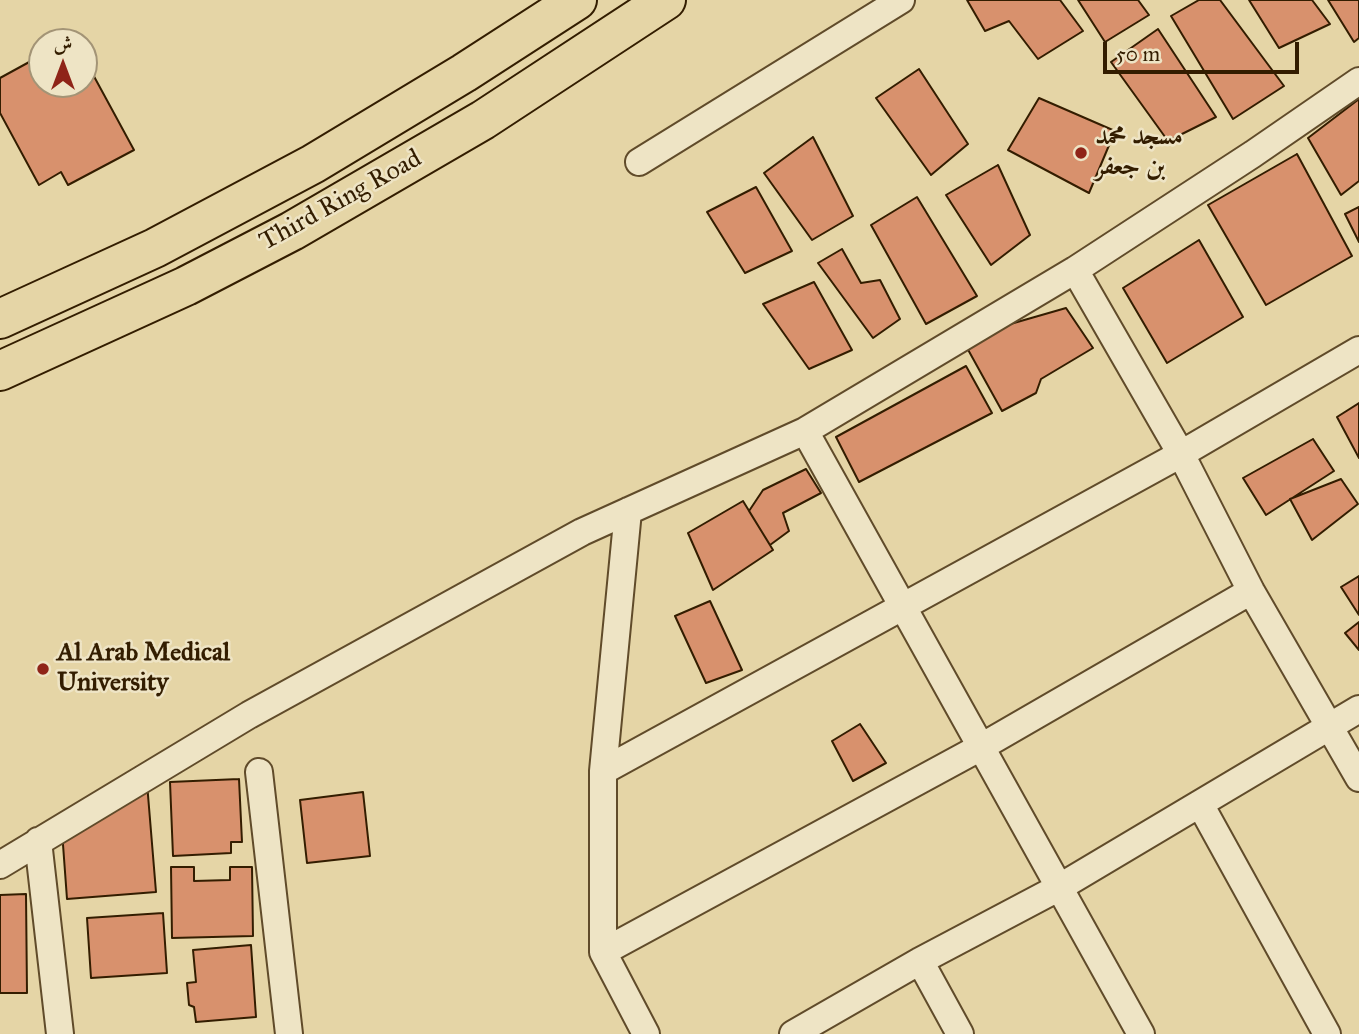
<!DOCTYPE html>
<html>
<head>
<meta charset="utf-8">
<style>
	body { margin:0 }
	#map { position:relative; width:1359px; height:1034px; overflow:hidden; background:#e5d5a6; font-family:"IM FELL Great Primer",Amiri,serif }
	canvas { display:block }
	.north { position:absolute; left:28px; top:28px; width:70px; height:70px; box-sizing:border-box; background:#eee4c5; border:2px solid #a39476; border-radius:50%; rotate:0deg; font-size:19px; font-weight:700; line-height:28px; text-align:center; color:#331d00 }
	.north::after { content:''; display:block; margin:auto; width:24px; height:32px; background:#8f2418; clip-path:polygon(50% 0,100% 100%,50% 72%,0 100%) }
	.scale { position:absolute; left:1103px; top:42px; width:196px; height:32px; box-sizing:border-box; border:4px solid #331d00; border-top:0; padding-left:9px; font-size:21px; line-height:24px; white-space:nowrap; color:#331d00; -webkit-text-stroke:5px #eee4c5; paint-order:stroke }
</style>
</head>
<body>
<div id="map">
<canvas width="1359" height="1034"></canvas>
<div class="north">ش</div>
<div class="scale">50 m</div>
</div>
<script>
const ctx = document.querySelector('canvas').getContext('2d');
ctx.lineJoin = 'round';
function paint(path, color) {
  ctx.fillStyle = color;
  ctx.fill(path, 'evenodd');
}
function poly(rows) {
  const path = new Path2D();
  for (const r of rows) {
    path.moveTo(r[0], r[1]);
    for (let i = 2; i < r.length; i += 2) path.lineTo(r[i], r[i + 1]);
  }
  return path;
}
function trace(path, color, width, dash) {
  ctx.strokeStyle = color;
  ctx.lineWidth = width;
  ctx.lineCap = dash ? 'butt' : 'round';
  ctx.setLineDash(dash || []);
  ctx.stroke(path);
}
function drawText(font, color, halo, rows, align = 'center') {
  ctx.font = font + ' "IM FELL Great Primer",Amiri,serif';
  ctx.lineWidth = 5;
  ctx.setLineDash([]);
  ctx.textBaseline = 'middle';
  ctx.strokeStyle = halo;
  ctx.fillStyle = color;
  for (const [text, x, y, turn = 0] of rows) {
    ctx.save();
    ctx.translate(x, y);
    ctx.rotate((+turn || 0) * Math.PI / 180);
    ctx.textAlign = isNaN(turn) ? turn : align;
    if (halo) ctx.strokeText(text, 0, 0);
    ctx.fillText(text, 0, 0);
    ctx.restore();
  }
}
const building = poly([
	[967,0,1060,0,1083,31,1038,59,1009,21,985,31,967,0],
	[1078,0,1138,0,1149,15,1105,42,1078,0],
	[1199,0,1220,0,1284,86,1233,119,1171,16,1199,0],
	[1249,0,1312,0,1330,24,1279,48,1249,0],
	[1328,0,1359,0,1359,38,1354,42,1328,0],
	[1158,29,1216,117,1168,141,1111,62,1158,29],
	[42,55,42,84,84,84,84,58,134,150,68,185,61,172,39,185,0,113,0,78,42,55],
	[919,69,968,144,931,175,876,98,919,69],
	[1039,98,1115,131,1089,193,1008,150,1039,98],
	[1359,99,1359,181,1341,195,1308,138,1359,99],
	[813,137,853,216,812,240,764,173,813,137],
	[1297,154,1352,256,1266,305,1208,205,1297,154],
	[998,165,1030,235,991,265,946,195,998,165],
	[756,187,792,251,745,273,707,212,756,187],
	[917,197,977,296,926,324,871,225,917,197],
	[1359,207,1359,242,1345,214,1359,207],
	[1199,240,1243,317,1167,363,1123,288,1199,240],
	[842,249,861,283,880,280,900,319,873,338,818,263,842,249],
	[814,282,852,350,809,369,763,304,814,282],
	[1066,308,1093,348,1041,379,1036,393,1002,411,966,346,993,329,1066,308],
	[966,366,992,413,859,482,836,437,966,366],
	[1359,403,1359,458,1337,417,1359,403],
	[1313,439,1334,471,1266,515,1243,478,1313,439],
	[806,469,821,493,783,513,789,531,770,545,749,511,763,490,806,469],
	[1341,479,1358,504,1312,540,1290,499,1341,479],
	[743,501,773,550,713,590,688,533,743,501],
	[1359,576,1359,615,1341,587,1359,576],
	[710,601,742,670,706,683,675,616,710,601],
	[1359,622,1359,650,1345,633,1359,622],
	[860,724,886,763,853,781,832,741,860,724],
	[239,779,242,842,231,842,231,853,173,856,170,782,239,779],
	[147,783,156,892,67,899,62,831,147,783],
	[363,792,370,856,307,863,300,800,363,792],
	[171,867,194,867,194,881,230,880,230,867,252,867,253,936,172,938,171,867],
	[26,894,27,993,0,993,0,895,26,894],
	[163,913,167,973,91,978,87,918,163,913],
	[251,945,256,1017,196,1022,194,1007,189,1005,187,983,196,982,193,950,251,945]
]);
const street = poly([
	[639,162,901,0],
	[1075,270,1181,454,1251,591,1359,778],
	[805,431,1141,1034],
	[628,511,603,771,603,952,646,1034],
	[603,771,1181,454,1359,350],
	[259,772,289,1034],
	[1200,804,1327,1034],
	[38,841,60,1034],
	[0,865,249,715,582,532,805,431,1075,270,1253,154,1359,81],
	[603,952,981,747,1251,591],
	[920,961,960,1034],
	[793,1034,920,961,1060,887,1359,709]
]);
const highway = poly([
	[0,319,155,248,313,164,464,73,577,0],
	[0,371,186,286,292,231,483,120,666,0]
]);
const markers = [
	[1081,153,7,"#8f2418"],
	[43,669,7,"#8f2418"]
];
const poiNames = [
	["مسجد محمد",1095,138],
	["بن جعفر",1095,168],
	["Al Arab Medical",57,654],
	["University",57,684]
];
const streetNames = [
	["Third Ring Road",341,201,-29]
];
paint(building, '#d8916d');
trace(building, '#331d00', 2);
trace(street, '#604b2a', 30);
trace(highway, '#331d00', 42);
trace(street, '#eee4c5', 26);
trace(highway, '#e5d5a6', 38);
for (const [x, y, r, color] of markers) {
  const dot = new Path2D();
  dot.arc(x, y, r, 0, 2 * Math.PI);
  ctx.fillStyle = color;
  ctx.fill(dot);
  trace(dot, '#eee4c5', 2.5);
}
drawText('bold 26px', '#331d00', '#eee4c5', poiNames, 'left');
drawText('26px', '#331d00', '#eee4c5', streetNames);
</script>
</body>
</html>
